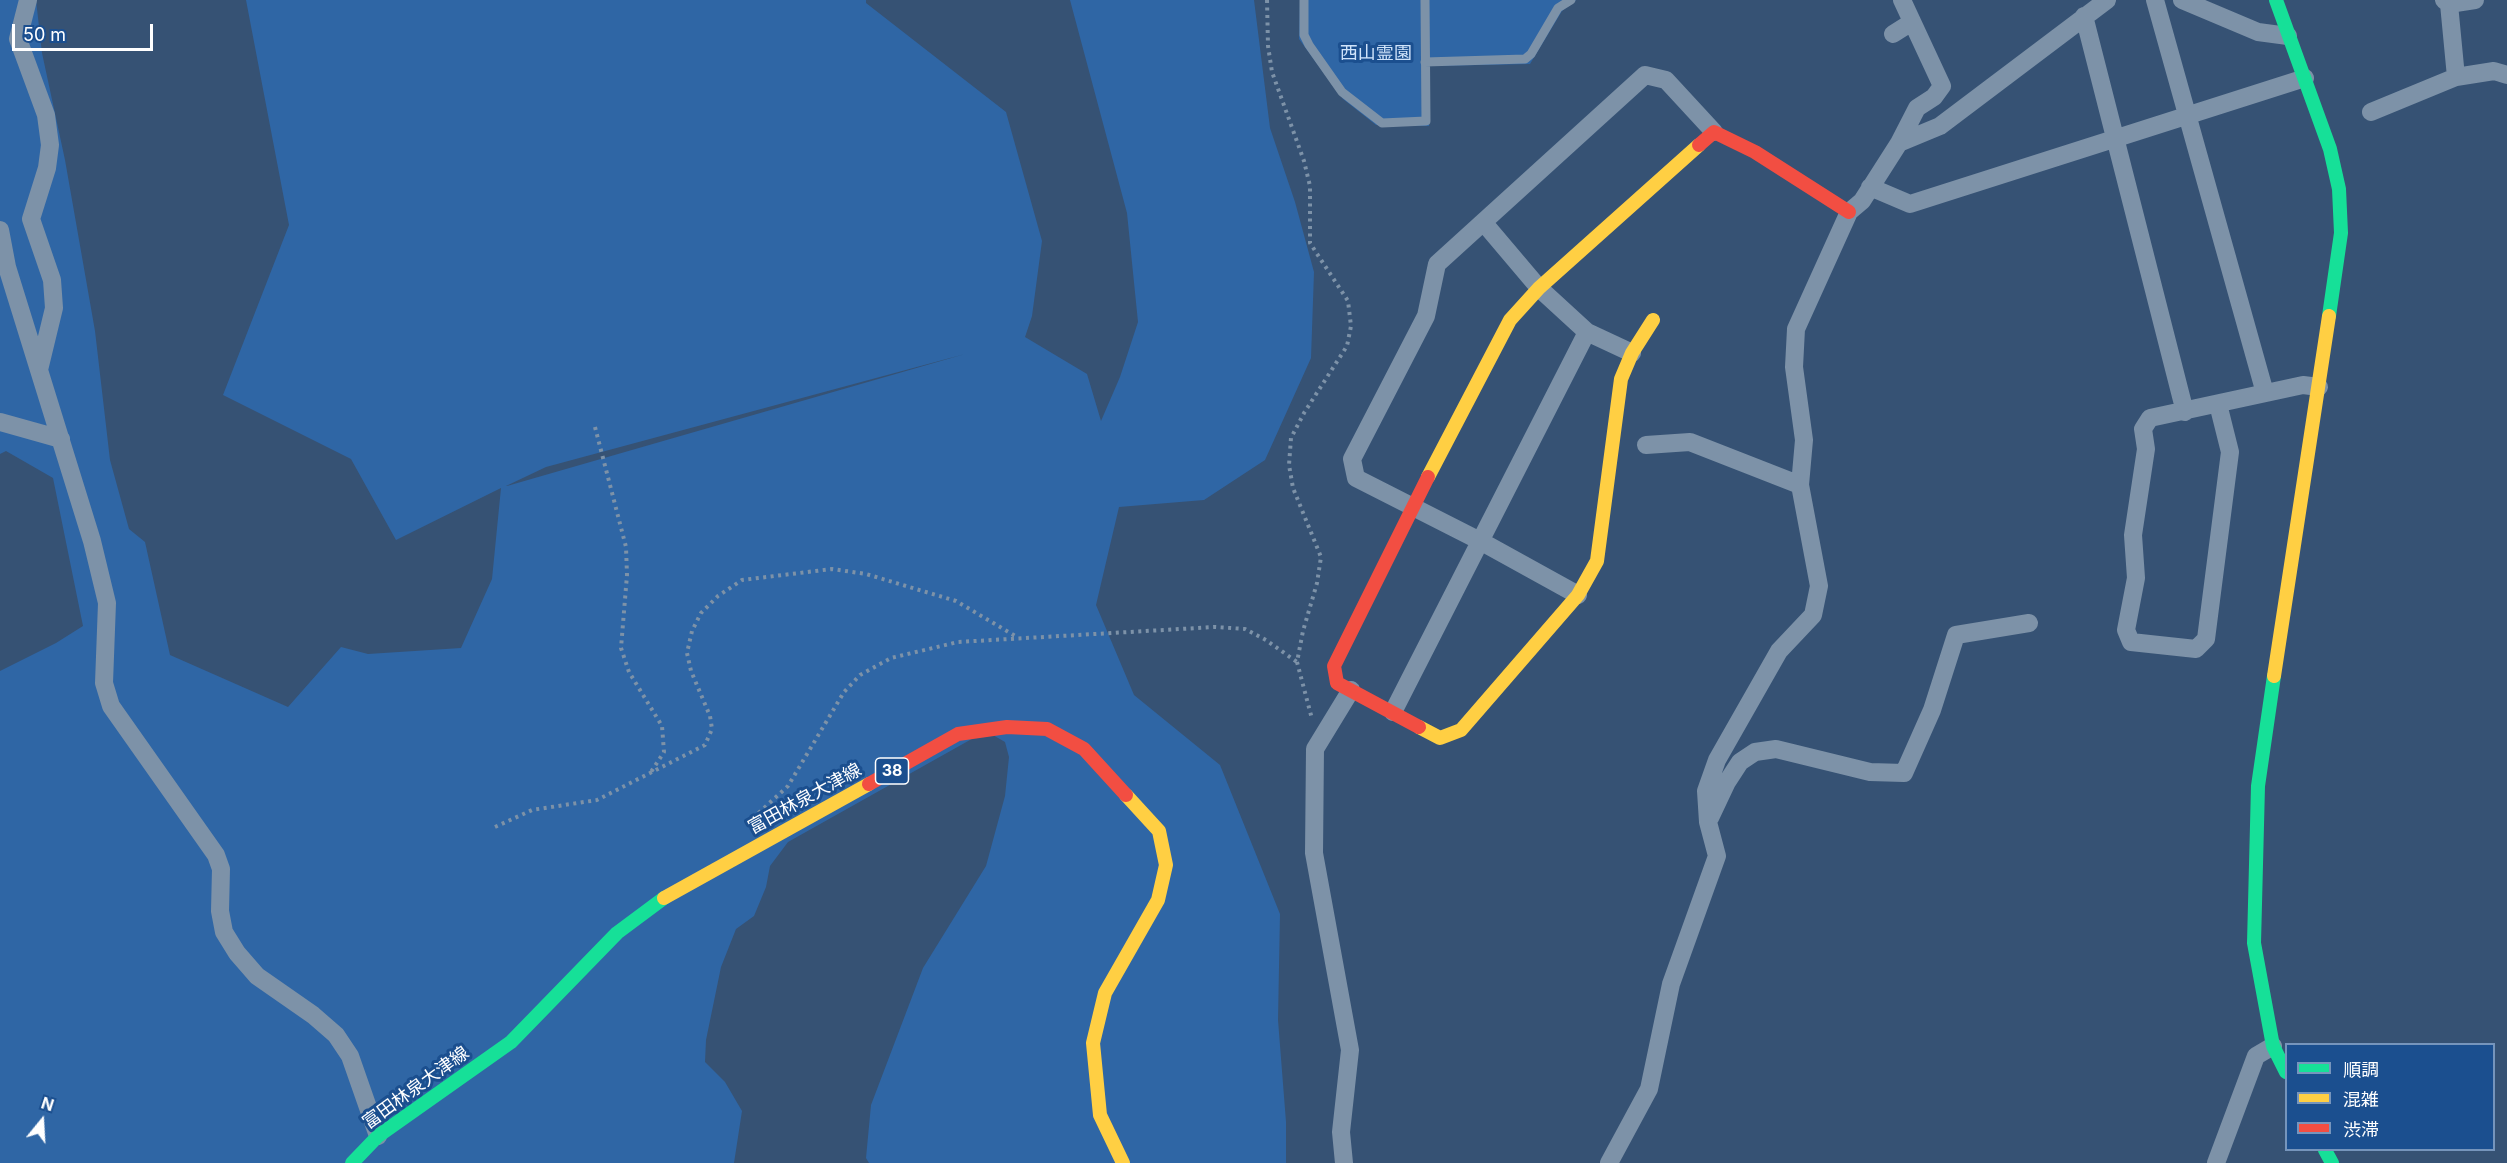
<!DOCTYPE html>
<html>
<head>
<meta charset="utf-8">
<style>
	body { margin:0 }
	#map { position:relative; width:2507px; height:1163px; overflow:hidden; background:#365274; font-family:Inter,"Noto Sans JP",sans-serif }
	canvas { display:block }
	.legend { position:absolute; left:2285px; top:1043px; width:210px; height:108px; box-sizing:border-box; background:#1b4f8f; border:2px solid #7695bc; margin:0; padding:8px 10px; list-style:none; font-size:18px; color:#fff }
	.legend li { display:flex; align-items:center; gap:12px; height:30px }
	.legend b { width:30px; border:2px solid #7695bc }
	.north { position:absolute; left:12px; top:1091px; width:60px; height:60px; -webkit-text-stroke:4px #1b4f8f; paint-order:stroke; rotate:18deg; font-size:16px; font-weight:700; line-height:24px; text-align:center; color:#fff }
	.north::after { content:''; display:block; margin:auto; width:21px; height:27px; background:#fff; clip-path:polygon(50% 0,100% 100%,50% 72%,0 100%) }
	.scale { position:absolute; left:12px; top:24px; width:141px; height:27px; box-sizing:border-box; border:3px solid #fff; border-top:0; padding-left:8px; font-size:18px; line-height:21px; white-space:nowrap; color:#fff; -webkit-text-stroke:4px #1b4f8f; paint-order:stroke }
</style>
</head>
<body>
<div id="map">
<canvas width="2507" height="1163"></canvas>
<ul class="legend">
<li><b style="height:8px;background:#16e098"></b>順調</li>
<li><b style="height:8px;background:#ffcf43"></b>混雑</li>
<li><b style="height:8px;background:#f24e42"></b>渋滞</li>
</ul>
<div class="north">N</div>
<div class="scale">50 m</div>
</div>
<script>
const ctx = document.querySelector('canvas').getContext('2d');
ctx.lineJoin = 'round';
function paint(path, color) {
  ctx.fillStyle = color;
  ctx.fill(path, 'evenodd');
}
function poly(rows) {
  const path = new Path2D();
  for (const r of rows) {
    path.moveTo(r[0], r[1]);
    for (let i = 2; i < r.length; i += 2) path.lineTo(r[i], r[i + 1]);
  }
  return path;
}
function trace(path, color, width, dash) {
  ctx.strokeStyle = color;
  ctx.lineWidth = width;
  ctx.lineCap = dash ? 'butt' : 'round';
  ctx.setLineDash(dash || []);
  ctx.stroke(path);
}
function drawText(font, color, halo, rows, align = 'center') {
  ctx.font = font + ' Inter,"Noto Sans JP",sans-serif';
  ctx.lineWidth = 6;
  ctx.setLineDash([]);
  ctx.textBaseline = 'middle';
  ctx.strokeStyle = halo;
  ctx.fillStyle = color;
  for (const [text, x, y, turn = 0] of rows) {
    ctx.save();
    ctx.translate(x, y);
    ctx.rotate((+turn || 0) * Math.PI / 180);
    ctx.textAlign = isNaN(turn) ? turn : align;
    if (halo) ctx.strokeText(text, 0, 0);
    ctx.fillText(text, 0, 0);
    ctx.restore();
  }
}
const green = poly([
	[0,0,36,0,42,53,65,160,95,331,110,460,129,529,145,542,170,655,288,707,341,647,368,654,461,648,492,579,501,488,396,540,351,459,223,395,289,225,246,0,866,0,866,3,1006,112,1042,241,1032,316,1025,337,1087,374,1101,421,1120,377,1138,322,1127,213,1070,0,1254,0,1270,128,1295,202,1314,272,1311,358,1265,460,1204,500,1119,507,1096,605,1134,695,1220,765,1280,914,1278,1020,1286,1122,1286,1163,869,1163,866,1158,871,1105,923,968,986,866,1005,796,1009,757,1005,742,986,731,788,842,770,866,766,887,754,916,736,929,721,967,706,1040,705,1062,725,1082,742,1111,734,1163,0,1163,0,671,56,643,83,626,53,478,6,451,0,454],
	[965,354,507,486,506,486,546,467],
	[1300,0,1576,0,1562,11,1530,64,1429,66,1429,126,1376,125,1343,99,1299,39]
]);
const path = poly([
	[1267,0,1268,46,1272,72,1304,161,1310,186,1310,243,1348,301,1351,326,1347,346,1304,413,1291,438,1289,465,1293,488,1321,557,1317,583,1303,631,1297,662,1312,719],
	[595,427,626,547,627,575,621,648,629,672,662,726,664,752,649,775],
	[753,818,788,786,844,692,860,675,891,658,958,642,1215,627,1245,629,1266,640,1297,662],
	[495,827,532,810,597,800,705,745,712,729,710,716,691,671,687,653,692,631,701,613,718,596,742,580,832,569,866,574,956,601,1017,637]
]);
const lane = poly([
	[1304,0,1304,35,1309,45,1342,92,1382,123,1426,121,1425,0],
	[1425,62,1525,59,1531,54,1558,8,1571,0]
]);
const street = poly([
	[28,0,18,39,46,115,50,145,47,168,31,219,52,280,54,308,39,370],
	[2155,0,2265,393],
	[2182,0,2258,32,2288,36],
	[2444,0,2449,4,2456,77],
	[2449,4,2475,0],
	[2084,16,2185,412],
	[1893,34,1912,22],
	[2371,112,2456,77,2494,71,2507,75],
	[1899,143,1917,108,1934,97,1942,86,1902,0],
	[1870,187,1910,204,2305,78],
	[1484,223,1539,288,1587,332,1632,353],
	[0,230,7,267,92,541,107,603,104,683,111,706,216,855,221,869,220,911,224,932,237,953,257,976,313,1015,336,1035,350,1056,378,1136],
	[2218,404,2230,452,2206,639,2196,649,2131,642,2126,630,2136,578,2133,535,2146,449,2143,429,2150,418,2303,385,2319,387],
	[0,422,61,439],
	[1646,445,1690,442,1800,485],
	[1578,595,1482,542,1356,478,1352,459,1426,316,1437,264,1645,75,1666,80,1714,132],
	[1393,712,1587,332],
	[1710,818,1727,782,1740,762,1755,752,1776,749,1870,772,1904,773,1932,710,1956,635,2029,623],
	[1344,1163,1341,1132,1350,1050,1314,853,1315,749,1351,690],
	[1609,1163,1649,1089,1671,984,1717,856,1708,822,1706,791,1717,760,1779,651,1813,615,1819,586,1800,485,1804,440,1794,367,1796,329,1849,212,1862,201,1899,143,1940,126,2107,0],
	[2216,1163,2256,1056,2273,1046]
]);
const fast = poly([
	[2276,0,2330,149,2339,189,2341,233,2329,316],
	[2274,676,2258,786,2254,943,2273,1046,2286,1072],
	[2325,1150,2332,1163],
	[352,1163,378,1136,511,1042,617,933,664,898]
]);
const slow = poly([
	[1428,477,1510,320,1539,288,1699,145],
	[2274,676,2329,316],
	[1419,727,1440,738,1461,730,1578,595,1597,561,1621,379,1632,353,1653,320],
	[664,898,869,784],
	[1123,1163,1100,1115,1093,1043,1105,993,1158,900,1166,865,1159,831,1126,795]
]);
const jam = poly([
	[1699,145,1714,132,1755,152,1849,212],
	[1419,727,1337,683,1334,666,1428,477],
	[869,784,958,734,1007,727,1047,729,1084,749,1126,795]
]);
const shields = [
	[892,771,33]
];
const shieldNames = [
	["38",892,771]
];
const parkNames = [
	["西山霊園",1376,54]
];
const streetNames = [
	["富田林泉大津線",805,799,-29],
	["富田林泉大津線",416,1088,-36]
];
paint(green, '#2f66a5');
trace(path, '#7d92a8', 4, [3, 4.5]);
trace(lane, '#7d92a8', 9);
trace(street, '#7d92a8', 18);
trace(fast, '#16e098', 14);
trace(slow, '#ffcf43', 14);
trace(jam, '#f24e42', 14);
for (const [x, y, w] of shields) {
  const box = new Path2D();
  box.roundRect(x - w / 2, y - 13, w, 26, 4.5);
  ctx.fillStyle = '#1b4f8f';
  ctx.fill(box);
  trace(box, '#fff', 1.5);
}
drawText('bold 16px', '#fff', null, shieldNames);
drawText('18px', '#cfe3fa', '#1b4f8f', parkNames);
drawText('18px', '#fff', '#1b4f8f', streetNames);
</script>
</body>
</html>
